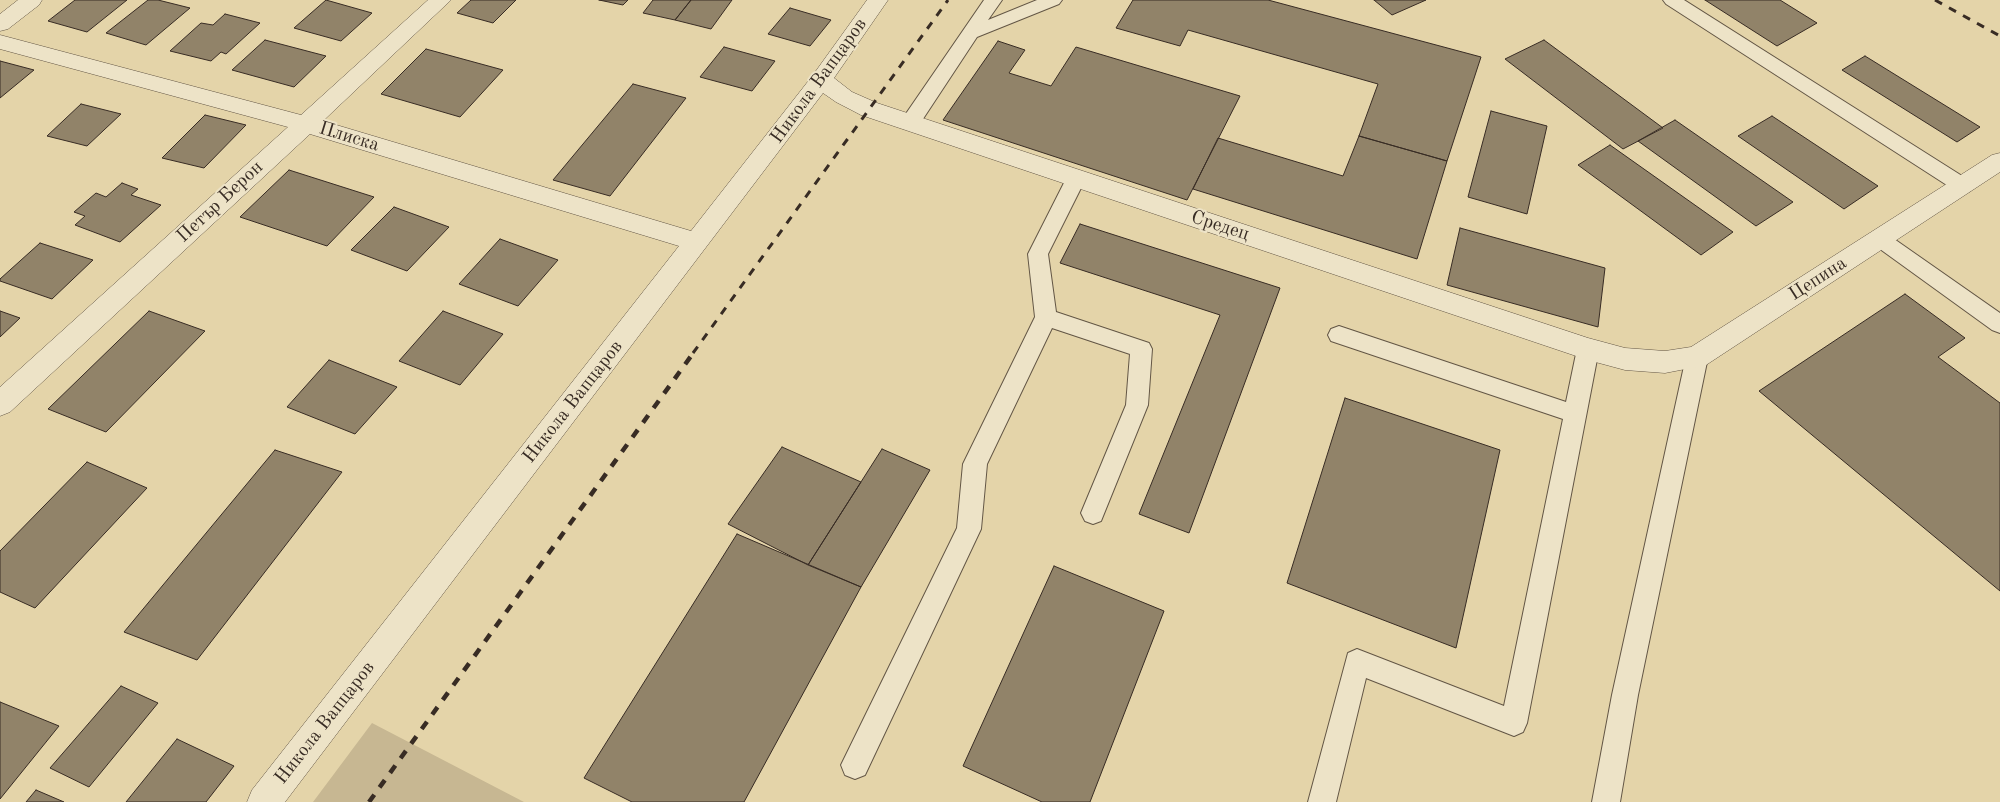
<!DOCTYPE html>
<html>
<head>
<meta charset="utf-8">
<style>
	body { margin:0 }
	canvas { display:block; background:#e4d4a9 }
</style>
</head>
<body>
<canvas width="2000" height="802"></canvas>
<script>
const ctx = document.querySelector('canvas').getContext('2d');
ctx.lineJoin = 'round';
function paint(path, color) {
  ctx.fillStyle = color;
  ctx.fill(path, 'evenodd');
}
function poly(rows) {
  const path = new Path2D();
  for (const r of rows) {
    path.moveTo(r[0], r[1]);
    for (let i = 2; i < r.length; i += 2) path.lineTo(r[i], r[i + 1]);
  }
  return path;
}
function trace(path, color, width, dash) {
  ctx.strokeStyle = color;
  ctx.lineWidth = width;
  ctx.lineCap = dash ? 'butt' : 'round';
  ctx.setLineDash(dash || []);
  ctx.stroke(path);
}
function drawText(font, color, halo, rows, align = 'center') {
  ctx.font = font + ' "Old Standard TT",serif';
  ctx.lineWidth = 4;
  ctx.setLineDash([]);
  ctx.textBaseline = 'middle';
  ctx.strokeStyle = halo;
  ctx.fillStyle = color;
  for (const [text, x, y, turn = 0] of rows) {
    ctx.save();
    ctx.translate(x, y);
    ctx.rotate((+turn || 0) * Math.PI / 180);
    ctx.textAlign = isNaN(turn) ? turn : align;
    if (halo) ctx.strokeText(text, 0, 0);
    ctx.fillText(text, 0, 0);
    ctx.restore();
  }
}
const green = poly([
	[372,723,524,802,313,802]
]);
const building = poly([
	[75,0,127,0,87,32,48,21,75,0],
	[148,0,158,0,190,8,146,45,106,33,148,0],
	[326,0,372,13,341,41,294,28,326,0],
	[471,0,516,0,493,23,457,13,471,0],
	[599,0,628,0,623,5,599,0],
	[653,0,691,0,675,20,643,13,653,0],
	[691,0,732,0,711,29,675,20,691,0],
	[1133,0,1268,0,1481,57,1447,161,1359,136,1378,84,1188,30,1180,46,1116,28,1133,0],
	[1374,0,1426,0,1392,15,1374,0],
	[1705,0,1780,0,1817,23,1777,46,1705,0],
	[790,8,831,20,810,46,768,34,790,8],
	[225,14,260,23,226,54,221,52,211,61,170,51,201,23,213,25,225,14],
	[265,40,326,56,294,87,232,70,265,40],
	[1544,40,1663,128,1623,149,1505,59,1544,40],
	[998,41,1025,50,1009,73,1051,86,1076,47,1240,96,1187,200,943,120,998,41],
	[724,47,775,61,752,91,700,77,724,47],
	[426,49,503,70,460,117,381,94,426,49],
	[1865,56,1980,127,1957,142,1842,70,1865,56],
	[0,61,34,70,0,98,0,61],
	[633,84,686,98,610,196,553,180,633,84],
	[81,104,121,114,87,146,47,136,81,104],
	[1491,111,1547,126,1527,214,1468,197,1491,111],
	[205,115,246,125,204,168,162,158,205,115],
	[1772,116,1878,186,1844,209,1738,136,1772,116],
	[1675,120,1793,202,1756,226,1638,141,1675,120],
	[1359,136,1447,161,1417,259,1193,189,1218,138,1343,176,1359,136],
	[1610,145,1733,232,1701,255,1578,165,1610,145],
	[289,170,374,197,327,246,240,217,289,170],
	[122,183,138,189,131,195,161,205,120,242,75,225,85,216,74,212,96,193,106,197,122,183],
	[394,207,449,227,407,271,351,250,394,207],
	[1080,224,1280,288,1189,533,1139,514,1220,315,1060,263,1080,224],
	[1460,228,1605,268,1598,327,1447,285,1460,228],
	[500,239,558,260,518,306,459,284,500,239],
	[40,243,93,260,52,299,0,281,0,279,40,243],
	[1905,294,1965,338,1938,357,2000,403,2000,591,1759,391,1905,294],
	[0,311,20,318,0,337,0,311],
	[149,311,205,331,106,432,48,409,149,311],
	[443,311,503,334,460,385,399,361,443,311],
	[329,360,397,387,355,434,287,407,329,360],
	[1345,398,1500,450,1456,648,1287,583,1345,398],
	[782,447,861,482,808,565,728,524,782,447],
	[882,449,930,470,861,587,808,565,882,449],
	[275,450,342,472,197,660,124,632,275,450],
	[87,462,147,488,35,608,0,592,0,551,87,462],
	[737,534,861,587,744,802,632,802,584,778,737,534],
	[1054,566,1164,611,1090,802,1042,802,963,766,1054,566],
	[121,686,158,703,89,787,50,768,121,686],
	[0,702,59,726,0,799,0,702],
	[177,739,234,766,206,802,126,802,177,739],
	[36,790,64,802,26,802,36,790]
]);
const lane = poly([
	[984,0,1002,0,988,20,1037,0,1062,0,1059,4,977,37,917,128,910,130,903,128,901,123,903,118,984,0],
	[1663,0,1684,0,1970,181,1973,186,1970,191,1963,193,1956,191,1666,4,1663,0],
	[1076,171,1083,173,1086,178,1048,254,1056,312,1149,343,1152,349,1148,405,1101,521,1093,524,1085,521,1081,513,1126,405,1130,354,1052,328,987,464,981,529,865,775,855,779,845,775,841,765,957,528,963,464,1035,317,1028,254,1069,173,1076,171],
	[1880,231,1887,234,2000,313,2000,333,1992,330,1873,244,1870,239,1873,234,1880,231],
	[1339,326,1566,402,1577,349,1580,343,1588,340,1596,343,1599,349,1527,723,1523,732,1514,736,1366,678,1336,802,1308,802,1348,653,1357,649,1504,706,1563,419,1331,341,1328,335,1331,329,1339,326],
	[1697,348,1705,351,1708,357,1638,695,1620,802,1592,802,1612,695,1686,357,1689,351,1697,348]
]);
const street = poly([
	[18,0,42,0,39,5,8,29,0,31,0,14,18,0],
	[428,0,451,0,323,121,691,231,813,75,867,0,888,0,834,78,852,92,877,103,1588,338,1625,348,1665,351,1691,347,1992,155,2000,153,2000,172,1706,365,1665,373,1625,370,1588,360,861,115,836,102,823,93,285,802,247,802,252,790,679,246,310,134,10,412,0,416,0,387,288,127,0,49,0,35,301,115,428,0]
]);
const railFar1 = poly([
	[1935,0,2000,36],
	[693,353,948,0]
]);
const rail = poly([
	[369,802,694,352]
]);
const streetNames = [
	["Никола Вапцаров",819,81,-54],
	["Плиска",349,137,17],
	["Петър Берон",220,202,-43],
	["Средец",1220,226,18],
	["Цепина",1818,279,-33],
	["Никола Вапцаров",573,402,-52],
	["Никола Вапцаров",325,723,-52]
];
paint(green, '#c7b792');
paint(building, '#918369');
trace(building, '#382c24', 1);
trace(lane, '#635645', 2);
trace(street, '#635645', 1);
paint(lane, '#ede3c7');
paint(street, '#ede3c7');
trace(railFar1, '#382c24', 3, [8, 8]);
trace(rail, '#382c24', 4.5, [9, 9]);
drawText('19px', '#382c24', '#ede3c7', streetNames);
</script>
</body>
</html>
